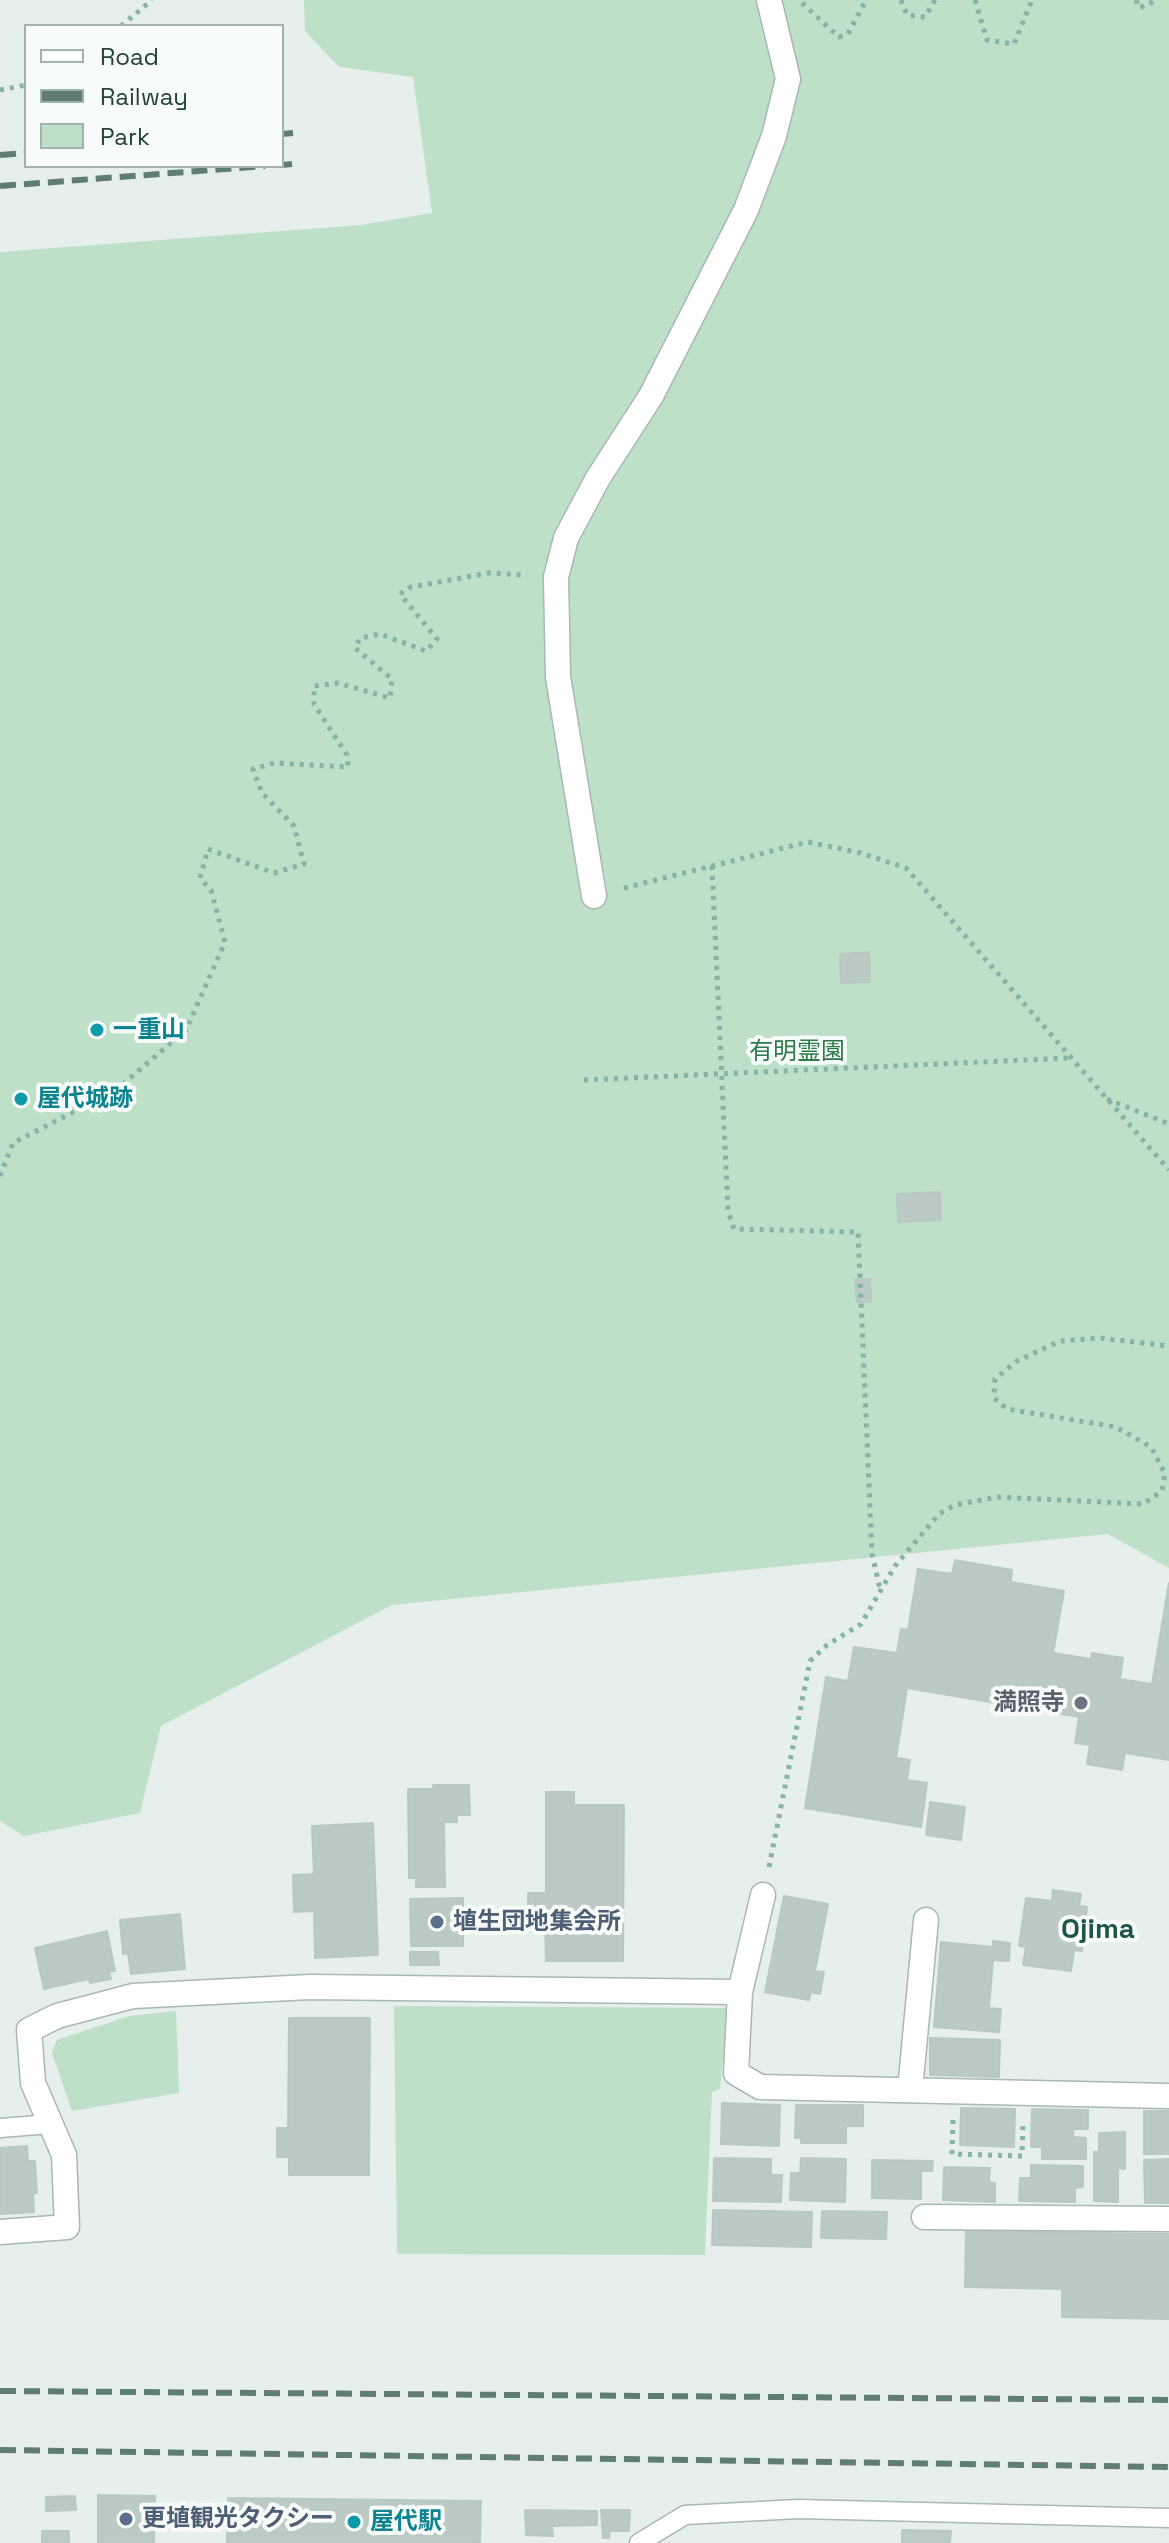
<!DOCTYPE html>
<html>
<head>
<meta charset="utf-8">
<style>
	body { margin:0 }
	#map { position:relative; width:1169px; height:2543px; overflow:hidden; background:#e6efeb; font-family:"Space Grotesk",sans-serif }
	canvas { display:block }
	.legend { position:absolute; left:24px; top:24px; width:260px; height:144px; box-sizing:border-box; background:#f7fbf9; border:2px solid #a3b1ad; margin:0; padding:10px 14px; list-style:none; font-size:24px; color:#24423a }
	.legend li { display:flex; align-items:center; gap:16px; height:40px }
	.legend b { width:40px; border:2px solid #a3b1ad }
</style>
</head>
<body>
<div id="map">
<canvas width="1169" height="2543"></canvas>
<ul class="legend">
<li><b style="height:10px;background:#fff"></b>Road</li>
<li><b style="height:10px;background:#5f7d75"></b>Railway</li>
<li><b style="height:22px;background:#bfe0c8"></b>Park</li>
</ul>
</div>
<script>
const ctx = document.querySelector('canvas').getContext('2d');
ctx.lineJoin = 'round';
function paint(path, color) {
  ctx.fillStyle = color;
  ctx.fill(path, 'evenodd');
}
function poly(rows) {
  const path = new Path2D();
  for (const r of rows) {
    path.moveTo(r[0], r[1]);
    for (let i = 2; i < r.length; i += 2) path.lineTo(r[i], r[i + 1]);
  }
  return path;
}
function trace(path, color, width, dash) {
  ctx.strokeStyle = color;
  ctx.lineWidth = width;
  ctx.lineCap = dash ? 'butt' : 'round';
  ctx.setLineDash(dash || []);
  ctx.stroke(path);
}
function drawText(font, color, halo, rows, align = 'center') {
  ctx.font = font + ' "Space Grotesk","Noto Sans JP",sans-serif';
  ctx.lineWidth = 8;
  ctx.setLineDash([]);
  ctx.textBaseline = 'middle';
  ctx.strokeStyle = halo;
  ctx.fillStyle = color;
  for (const [text, x, y, turn = 0] of rows) {
    ctx.save();
    ctx.translate(x, y);
    ctx.rotate((+turn || 0) * Math.PI / 180);
    ctx.textAlign = isNaN(turn) ? turn : align;
    if (halo) ctx.strokeText(text, 0, 0);
    ctx.fillText(text, 0, 0);
    ctx.restore();
  }
}
const green = poly([
	[304,0,1169,0,1169,1568,1108,1534,392,1605,161,1726,140,1813,24,1836,0,1821,0,252,361,225,432,213,413,77,339,67,305,31],
	[394,2006,728,2008,720,2089,712,2092,705,2255,397,2254],
	[176,2011,179,2093,72,2111,52,2053,57,2040,129,2016]
]);
const building = poly([
	[869,952,870,982,841,983,840,954,869,952],
	[940,1192,941,1220,898,1222,897,1194,940,1192],
	[855,1279,870,1279,871,1302,857,1302,855,1279],
	[955,1560,1012,1570,1011,1582,1064,1591,1053,1653,1091,1659,1092,1653,1123,1658,1120,1679,1152,1684,1169,1583,1169,1760,1125,1753,1122,1770,1087,1764,1090,1745,1075,1743,1079,1717,907,1688,896,1758,910,1760,907,1780,927,1783,921,1827,805,1808,826,1677,848,1681,854,1647,897,1653,901,1629,908,1630,918,1569,952,1574,955,1560],
	[433,1785,469,1785,470,1815,457,1815,457,1822,444,1822,445,1887,416,1887,416,1878,409,1878,408,1789,434,1789,433,1785],
	[546,1792,574,1792,574,1805,624,1805,623,1961,546,1961,545,1925,528,1925,528,1893,546,1893,546,1792],
	[930,1802,965,1807,961,1840,926,1835,930,1802],
	[373,1823,378,1955,315,1958,314,1911,294,1912,293,1875,314,1874,312,1826,373,1823],
	[1053,1890,1081,1894,1079,1906,1087,1907,1082,1951,1074,1950,1071,1971,1023,1965,1026,1947,1019,1946,1026,1898,1052,1901,1053,1890],
	[784,1896,828,1904,815,1971,824,1972,820,1994,811,1992,809,2000,765,1992,784,1896],
	[463,1898,463,1946,411,1946,410,1899,463,1898],
	[180,1914,185,1969,131,1974,128,1953,123,1954,120,1920,180,1914],
	[107,1931,115,1971,109,1972,111,1979,90,1983,89,1979,44,1989,35,1948,107,1931],
	[993,1941,1010,1943,1009,1961,993,1960,989,2008,1001,2009,999,2032,934,2027,941,1942,993,1947,993,1941],
	[410,1952,438,1952,439,1965,410,1965,410,1952],
	[289,2018,370,2018,369,2175,289,2175,289,2157,277,2157,277,2128,288,2128,289,2018],
	[930,2038,1000,2040,999,2077,930,2075,930,2038],
	[722,2103,780,2105,779,2146,721,2144,722,2103],
	[796,2105,863,2105,863,2126,846,2126,846,2143,801,2143,801,2138,795,2138,796,2105],
	[961,2108,1015,2109,1014,2147,960,2145,961,2108],
	[1032,2109,1088,2110,1088,2129,1073,2129,1073,2137,1086,2138,1086,2159,1042,2159,1042,2147,1031,2147,1032,2109],
	[1144,2111,1169,2111,1169,2154,1144,2154,1144,2111],
	[1125,2132,1125,2169,1118,2168,1118,2202,1094,2201,1094,2152,1099,2152,1099,2133,1125,2132],
	[27,2146,28,2161,35,2161,37,2193,33,2194,34,2212,0,2214,0,2148,27,2146],
	[714,2158,771,2159,771,2175,782,2175,781,2202,713,2201,714,2158],
	[801,2158,846,2159,845,2202,790,2200,791,2173,800,2173,801,2158],
	[1169,2159,1169,2203,1145,2203,1144,2160,1169,2159],
	[872,2160,933,2161,932,2171,921,2171,921,2199,872,2198,872,2160],
	[1031,2165,1083,2166,1083,2187,1075,2188,1075,2202,1019,2201,1020,2178,1031,2178,1031,2165],
	[944,2167,990,2168,989,2182,995,2183,995,2202,943,2200,944,2167],
	[713,2210,812,2212,811,2247,712,2245,713,2210],
	[822,2211,887,2212,886,2239,821,2238,822,2211],
	[966,2231,1169,2234,1169,2319,1062,2317,1062,2289,965,2287,966,2231],
	[98,2495,155,2496,154,2543,98,2543,98,2495],
	[75,2496,76,2510,46,2511,46,2497,75,2496],
	[228,2498,481,2501,480,2543,227,2543,228,2498],
	[525,2510,597,2511,597,2525,552,2526,553,2536,526,2535,525,2510],
	[601,2510,630,2510,629,2531,610,2531,609,2538,603,2538,601,2510],
	[902,2530,951,2531,950,2543,902,2543,902,2530],
	[42,2531,69,2531,69,2543,42,2543,42,2531]
]);
const path = poly([
	[901,0,907,15,925,17,935,0],
	[975,0,987,40,1014,44,1032,0],
	[1136,0,1139,8,1157,0],
	[802,3,839,37,848,34,866,0],
	[121,26,152,0],
	[0,90,26,85],
	[712,866,728,1211,734,1229,858,1232,872,1554,880,1589],
	[624,888,808,842,861,853,906,868,1169,1170],
	[584,1080,1070,1058],
	[1107,1099,1169,1124],
	[0,1176,13,1143,116,1090,186,1030,225,942,211,890,200,878,208,849,274,873,304,864,294,826,262,793,253,769,274,763,348,767,347,755,314,704,314,686,338,683,390,698,392,679,355,648,360,638,380,634,426,651,437,639,400,594,411,587,489,573,527,575],
	[769,1867,810,1661,827,1645,861,1624,895,1566,939,1514,955,1505,997,1497,1143,1504,1162,1491,1165,1474,1151,1447,1116,1427,1007,1409,994,1398,995,1379,1017,1361,1060,1341,1100,1338,1169,1346],
	[953,2120,952,2154,1022,2156,1023,2124]
]);
const service = poly([
	[0,2128,50,2124],
	[639,2543,685,2515,798,2509,1169,2518]
]);
const minor = poly([
	[594,896,558,677,556,577,566,538,598,478,651,396,746,210,774,136,788,79,769,0],
	[740,1992,763,1895],
	[910,2090,926,1920],
	[924,2217,1169,2219],
	[0,2232,67,2227,64,2155,33,2083,29,2030,57,2016,133,1996,310,1987,740,1992,736,2073,760,2087,1169,2096]
]);
const rail = poly([
	[282,134,293,133],
	[0,155,26,153],
	[282,165,292,164],
	[0,186,265,166],
	[0,2391,1169,2400],
	[0,2450,1169,2467]
]);
const markers = [
	[97,1030,8,"#0f9aa8"],
	[21,1099,8,"#0f9aa8"],
	[1081,1703,8,"#6b7280"],
	[437,1922,8,"#5c6f8a"],
	[126,2519,8,"#5c6f8a"],
	[354,2522,8,"#0f9aa8"]
];
const cultureNames = [
	["一重山",113,1030],
	["屋代城跡",37,1099],
	["屋代駅",370,2522]
];
const parkNames = [
	["有明霊園",797,1052]
];
const worshipNames = [
	["満照寺",1065,1703]
];
const serviceNames = [
	["埴生団地集会所",453,1922],
	["更埴観光タクシー",142,2519]
];
const quarterNames = [
	["Ojima",1098,1930]
];
paint(green, '#bfe0c8');
paint(building, '#bbcac4');
trace(building, '#b8c9c2', 2);
trace(service, '#a8b8b2', 21);
trace(minor, '#a8b8b2', 27);
trace(path, '#86b3a5', 5, [4, 6]);
trace(service, '#fff', 18);
trace(minor, '#fff', 24);
trace(rail, '#5f7d75', 6, [16, 8]);
for (const [x, y, r, color] of markers) {
  const dot = new Path2D();
  dot.arc(x, y, r, 0, 2 * Math.PI);
  ctx.fillStyle = color;
  ctx.fill(dot);
  trace(dot, '#f7fbf9', 3);
}
drawText('bold 24px', '#0d838f', '#f7fbf9', cultureNames, 'left');
drawText('24px', '#2d7a4b', '#f7fbf9', parkNames);
drawText('bold 24px', '#5b616d', '#f7fbf9', worshipNames, 'right');
drawText('bold 24px', '#4e5e75', '#f7fbf9', serviceNames, 'left');
drawText('bold 28px', '#1f5548', '#f7fbf9', quarterNames);
</script>
</body>
</html>
